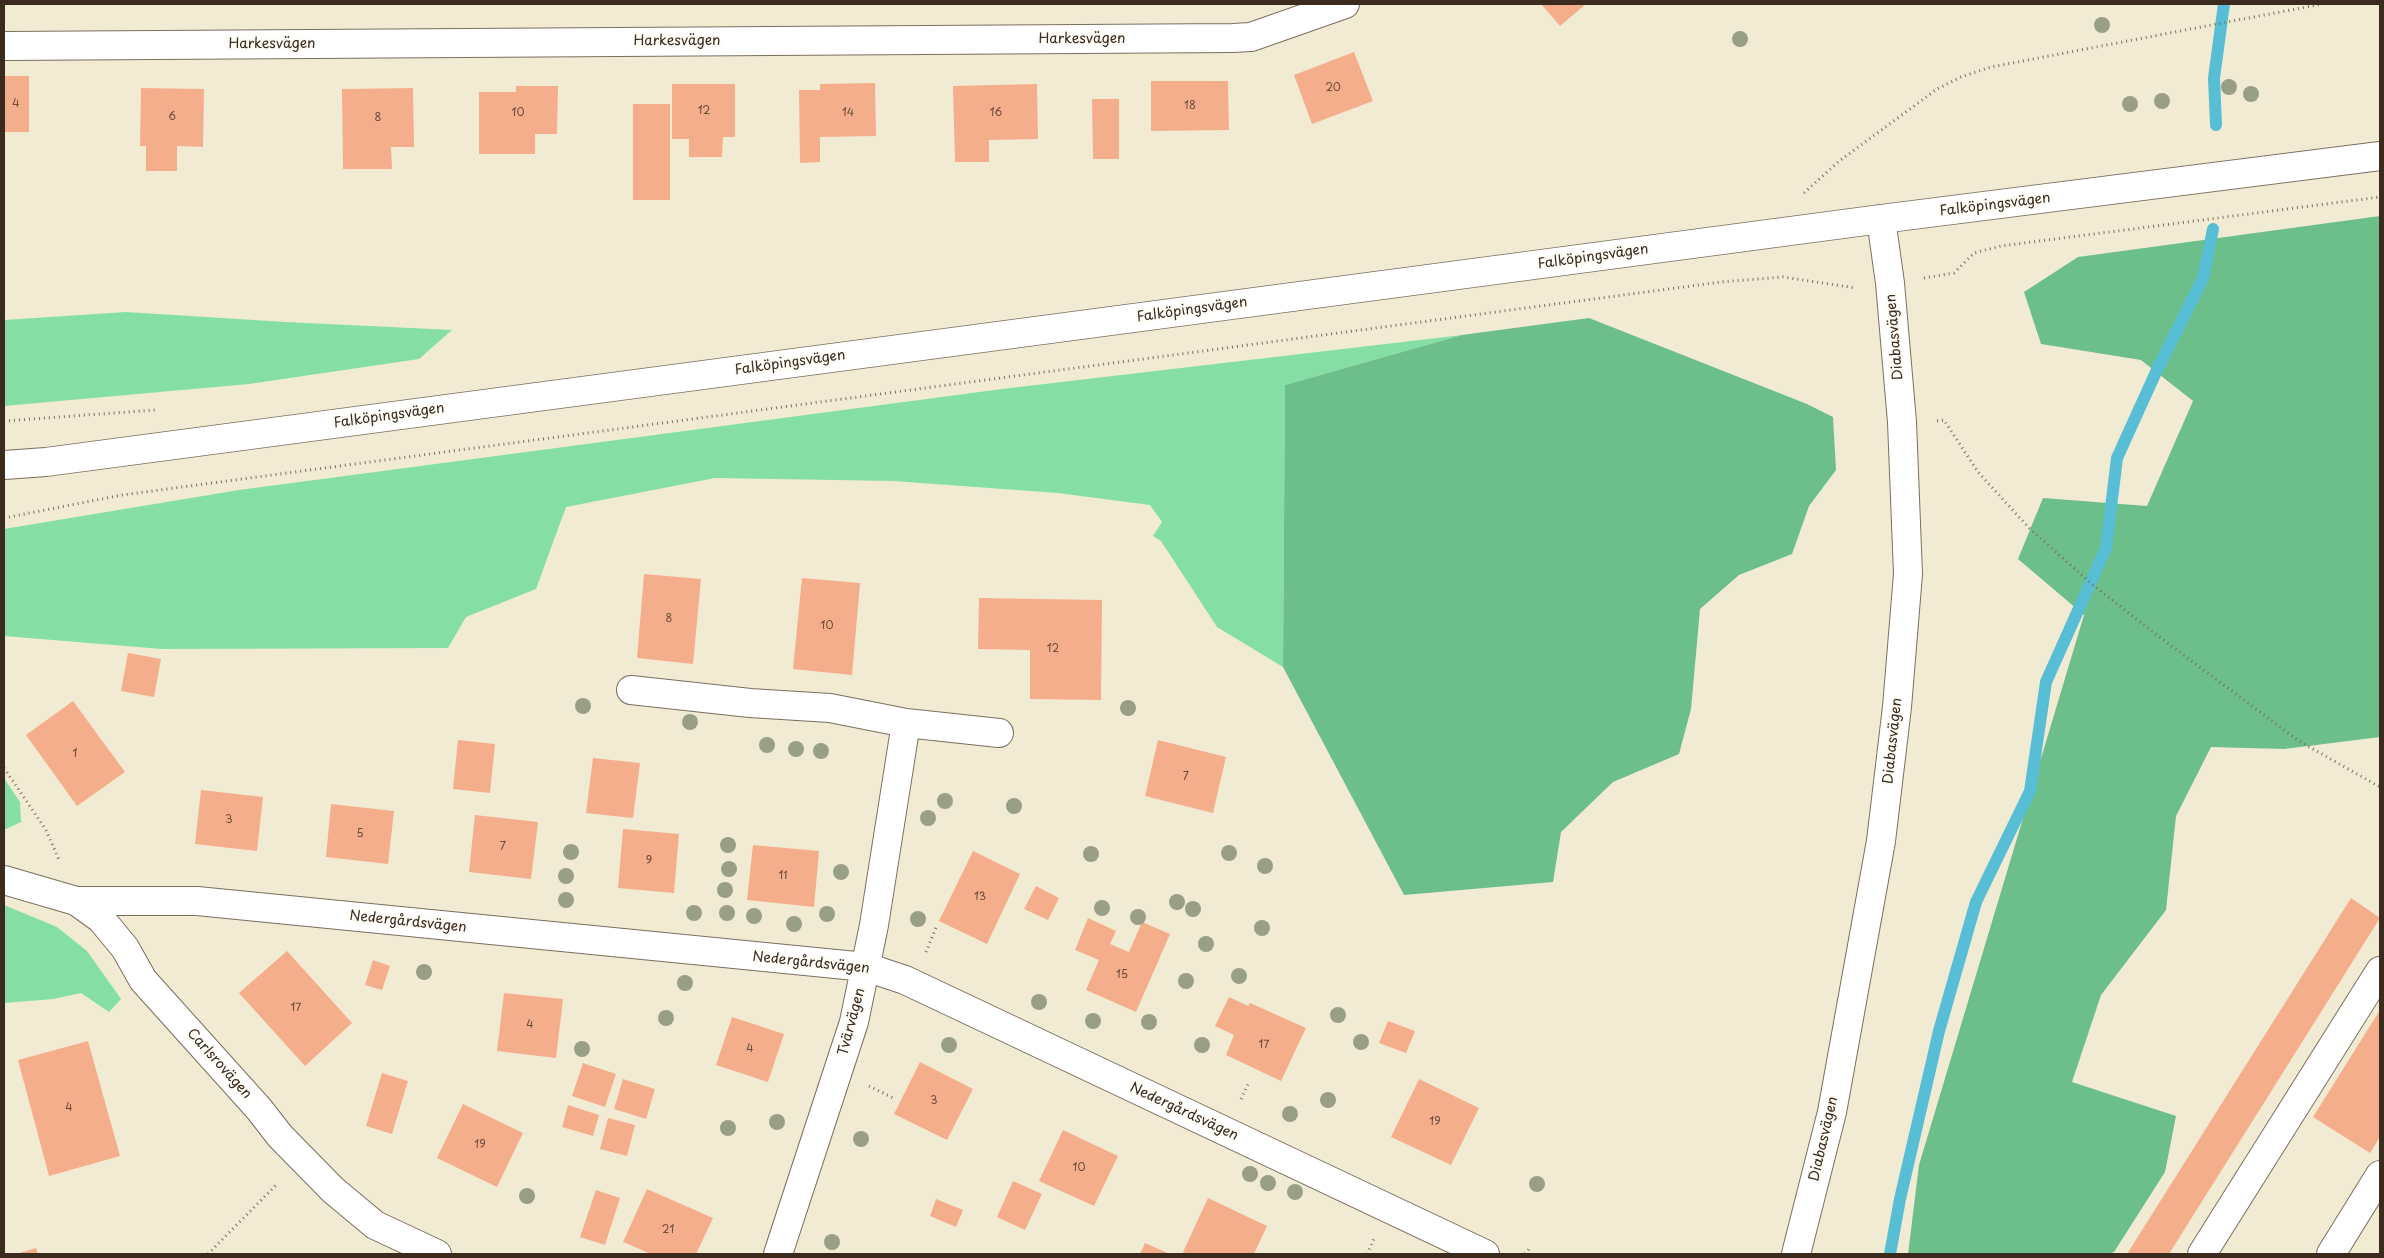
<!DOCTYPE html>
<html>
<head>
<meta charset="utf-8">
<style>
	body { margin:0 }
	#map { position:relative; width:2384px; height:1258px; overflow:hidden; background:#f2ebd4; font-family:"Playpen Sans",sans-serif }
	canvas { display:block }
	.frame { position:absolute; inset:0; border:5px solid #3b2a1e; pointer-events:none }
</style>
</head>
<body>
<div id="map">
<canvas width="2384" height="1258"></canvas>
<div class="frame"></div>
</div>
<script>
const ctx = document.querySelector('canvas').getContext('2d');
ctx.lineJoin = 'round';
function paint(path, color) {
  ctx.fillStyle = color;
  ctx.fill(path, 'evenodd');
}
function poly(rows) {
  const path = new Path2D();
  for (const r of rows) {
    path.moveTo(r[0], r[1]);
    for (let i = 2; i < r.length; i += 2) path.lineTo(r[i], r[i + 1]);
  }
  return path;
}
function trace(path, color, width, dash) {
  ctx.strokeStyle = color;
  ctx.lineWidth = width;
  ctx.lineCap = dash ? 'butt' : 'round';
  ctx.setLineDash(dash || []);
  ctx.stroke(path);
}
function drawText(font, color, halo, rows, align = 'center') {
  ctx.font = font + ' "Playpen Sans",sans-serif';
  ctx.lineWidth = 5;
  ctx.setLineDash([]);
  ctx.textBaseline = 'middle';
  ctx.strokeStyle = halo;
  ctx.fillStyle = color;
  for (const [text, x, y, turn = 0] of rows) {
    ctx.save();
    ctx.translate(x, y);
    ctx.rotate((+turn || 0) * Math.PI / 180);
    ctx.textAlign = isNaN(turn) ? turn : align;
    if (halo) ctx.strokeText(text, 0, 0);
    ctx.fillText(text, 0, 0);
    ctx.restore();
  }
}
const green = poly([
	[126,312,286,322,452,330,419,359,249,384,4,406,4,320],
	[1462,335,1285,385,1283,667,1217,627,1161,541,1153,536,1162,522,1150,505,1058,493,893,481,715,478,566,507,536,589,466,617,448,648,162,649,4,636,4,529,239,490,1002,389],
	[4,778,20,802,21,822,4,830],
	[4,905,57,927,87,951,121,999,109,1012,81,993,53,999,4,1003]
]);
const forest = poly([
	[2380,216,2380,737,2284,749,2211,747,2176,816,2166,910,2101,995,2072,1082,2176,1116,2165,1172,2114,1252,2107,1254,1908,1254,1919,1165,2084,615,2018,559,2043,498,2147,506,2193,401,2141,360,2041,344,2024,292,2078,257],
	[1589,318,1807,404,1833,417,1836,470,1809,506,1792,554,1739,575,1700,609,1691,709,1679,754,1613,782,1561,832,1553,882,1404,895,1283,667,1285,385,1462,335]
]);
const stream = poly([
	[2216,125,2214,78,2224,4],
	[1890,1254,1900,1199,1939,1031,1976,902,2030,791,2046,682,2106,548,2117,458,2156,372,2203,278,2213,229]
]);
const building = poly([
	[1541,4,1586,4,1560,26],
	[1354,52,1373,101,1312,124,1294,75],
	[4,76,29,76,29,132,4,132],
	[1151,81,1228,81,1229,130,1151,131],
	[875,83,876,136,820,137,820,162,800,163,799,90,820,90,820,84],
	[672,84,735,84,735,137,723,137,722,157,689,157,689,139,672,139],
	[1037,84,1038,139,989,140,989,162,955,162,953,86],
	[516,86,558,86,557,134,535,134,535,154,479,154,479,92,516,92],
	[141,88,204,89,203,147,177,146,177,171,146,171,146,146,140,146],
	[413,88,414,147,391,147,392,169,343,169,342,89],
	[1092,99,1119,99,1119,159,1093,159],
	[633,104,670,104,670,200,633,200],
	[644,574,701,579,693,664,637,658],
	[802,578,860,583,852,675,793,669],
	[979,598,1102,600,1101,700,1030,699,1030,650,978,649],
	[128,653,161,659,154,697,121,691],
	[73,701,125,772,77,806,26,735],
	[458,740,495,744,490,793,453,789],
	[1158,740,1226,757,1213,813,1145,796],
	[593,758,640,763,633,818,586,813],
	[201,790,263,797,257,851,195,844],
	[331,804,394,811,388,864,326,857],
	[475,815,538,822,531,879,469,872],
	[623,829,679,834,674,893,618,888],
	[753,845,819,851,814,907,747,900],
	[973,851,1020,874,987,944,939,921],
	[1036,886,1059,898,1048,920,1024,909],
	[2351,898,2380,918,2169,1254,2127,1254],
	[1088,918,1116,931,1110,944,1129,952,1142,922,1170,934,1136,1012,1086,990,1099,960,1075,950],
	[287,951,352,1023,305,1066,239,993],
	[373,960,390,966,382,990,365,985],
	[504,993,563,999,556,1058,497,1051],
	[1229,997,1248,1006,1250,1003,1306,1028,1281,1081,1226,1055,1234,1035,1215,1026],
	[2380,1010,2380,1137,2370,1153,2313,1117],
	[732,1017,784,1034,768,1082,716,1065],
	[1388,1021,1415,1031,1406,1053,1379,1043],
	[88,1041,120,1156,49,1176,18,1060],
	[920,1062,973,1089,947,1140,894,1114],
	[583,1063,616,1074,605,1107,572,1096],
	[382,1073,408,1081,392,1134,366,1126],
	[623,1079,655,1089,646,1119,614,1109],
	[1419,1079,1479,1108,1451,1165,1391,1137],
	[463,1104,523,1133,497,1187,437,1158],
	[568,1105,599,1115,593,1136,562,1127],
	[608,1118,635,1125,627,1156,600,1149],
	[1063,1130,1118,1156,1094,1206,1039,1181],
	[1013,1181,1042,1194,1025,1230,997,1217],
	[647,1189,713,1218,696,1254,651,1254,623,1242],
	[596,1190,620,1198,605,1245,580,1237],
	[1208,1198,1267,1226,1254,1254,1188,1254,1183,1252],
	[936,1199,963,1210,956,1227,930,1216],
	[1145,1243,1170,1254,1140,1254],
	[36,1248,38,1254,16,1254]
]);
const path = poly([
	[1804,193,1838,162,1937,89,1961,77,1991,67,2322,4],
	[1924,278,1954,273,1974,253,2001,246,2380,197],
	[4,421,155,410],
	[1937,421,1944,420,1978,472,2030,529,2093,585,2162,639,2299,741,2380,787],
	[4,518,122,495,1721,282,1783,277,1856,288],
	[4,768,46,830,59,860],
	[926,952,937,925],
	[869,1086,893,1098],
	[1241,1099,1249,1082],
	[208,1254,277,1184],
	[1367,1254,1374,1239],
	[1525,1254,1529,1249]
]);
const minor = poly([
	[4,46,1233,38,1251,37,1345,4],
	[631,690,750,703,830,708,906,723,999,733],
	[4,880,76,901,101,919,125,948,143,980,259,1109,280,1136,333,1190,375,1225,437,1254],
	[76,901,197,901,866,967,905,980,1485,1254],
	[778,1254,854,1022,874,925,906,723],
	[1796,1254,1832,1112,1881,841,1897,707,1908,574,1902,422,1890,283,1881,219],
	[2202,1254,2380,971],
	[2331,1254,2380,1175]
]);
const major = poly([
	[4,465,46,462,1881,219,2380,156]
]);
const trees = [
	[2102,25],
	[1740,39],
	[2229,87],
	[2251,94],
	[2162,101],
	[2130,104],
	[583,706],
	[1128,708],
	[690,722],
	[767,745],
	[796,749],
	[821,751],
	[945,801],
	[1014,806],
	[928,818],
	[728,845],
	[571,852],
	[1229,853],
	[1091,854],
	[1265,866],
	[729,869],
	[841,872],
	[566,876],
	[725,890],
	[566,900],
	[1177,902],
	[1102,908],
	[1193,909],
	[694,913],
	[727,913],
	[827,914],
	[754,916],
	[1138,917],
	[918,919],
	[794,924],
	[1262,928],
	[1206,944],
	[424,972],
	[1239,976],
	[1186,981],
	[685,983],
	[1039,1002],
	[1338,1015],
	[666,1018],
	[1093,1021],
	[1149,1022],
	[1361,1042],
	[949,1045],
	[1202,1045],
	[582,1049],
	[1328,1100],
	[1290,1114],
	[777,1122],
	[728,1128],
	[861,1139],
	[1250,1174],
	[1268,1183],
	[1537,1184],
	[1295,1192],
	[527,1196],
	[832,1242]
];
const numberNames = [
	["20",1333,88],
	["4",16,104],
	["18",1190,106],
	["12",704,111],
	["10",518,113],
	["14",848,113],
	["16",996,113],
	["6",172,117],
	["8",378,118],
	["8",669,619],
	["10",827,626],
	["12",1053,649],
	["1",75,754],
	["7",1186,777],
	["3",229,820],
	["5",360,834],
	["7",503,847],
	["9",649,861],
	["11",783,876],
	["13",980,897],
	["15",1122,975],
	["17",296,1008],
	["4",530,1025],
	["17",1264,1045],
	["4",750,1049],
	["3",934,1101],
	["4",69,1108],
	["19",1435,1122],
	["19",480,1145],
	["10",1079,1168],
	["21",668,1230]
];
const streetNames = [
	["Harkesvägen",1082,39],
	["Harkesvägen",677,41],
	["Harkesvägen",272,44],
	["Falköpingsvägen",1995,205,-7],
	["Falköpingsvägen",1593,257,-8],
	["Falköpingsvägen",1192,310,-8],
	["Diabasvägen",1895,337,-95],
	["Falköpingsvägen",790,363,-8],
	["Falköpingsvägen",389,416,-8],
	["Diabasvägen",1893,741,-84],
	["Nedergårdsvägen",408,922,6],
	["Nedergårdsvägen",811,963,6],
	["Tvärvägen",852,1022,-75],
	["Carlsrovägen",219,1064,48],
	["Nedergårdsvägen",1184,1112,25],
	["Diabasvägen",1824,1139,-77]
];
paint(green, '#85dfa5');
paint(forest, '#6cbe8a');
trace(stream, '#57bed5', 12);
paint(building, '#f5ae8c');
trace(minor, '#7b6e5e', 30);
trace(major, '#7b6e5e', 30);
trace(path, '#7b6e5e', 3, [1, 4]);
trace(minor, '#fff', 28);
trace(major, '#fff', 28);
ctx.fillStyle = '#999f86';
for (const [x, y] of trees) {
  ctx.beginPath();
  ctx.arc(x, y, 8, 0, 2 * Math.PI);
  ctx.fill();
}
drawText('11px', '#6a4b3a', null, numberNames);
drawText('14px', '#3b2a1e', '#fdfcf7', streetNames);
</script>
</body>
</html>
